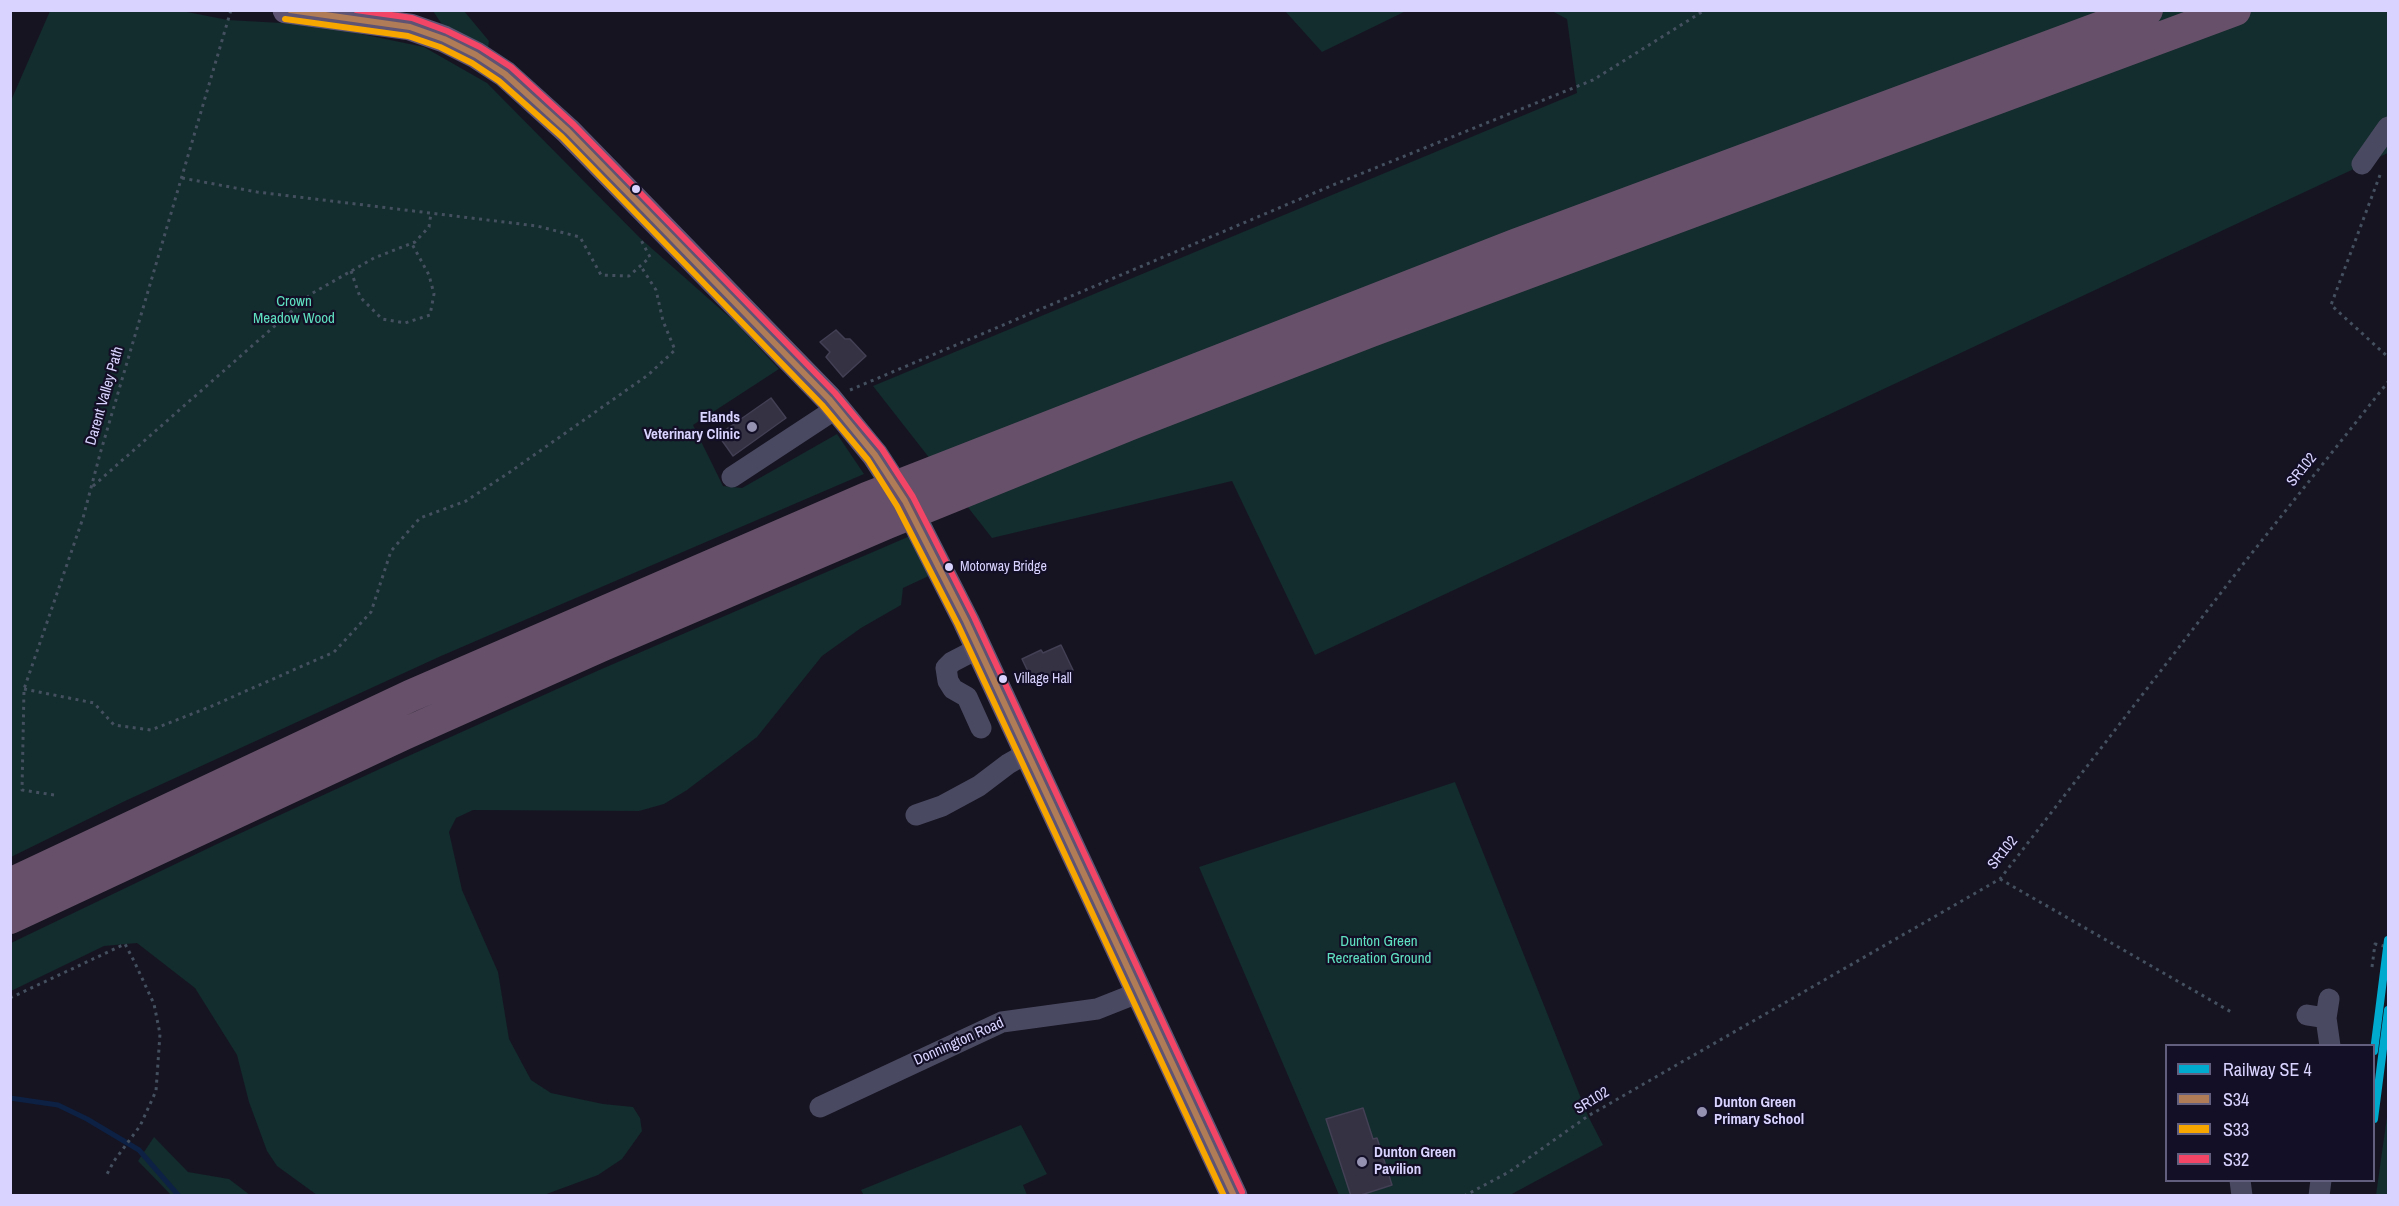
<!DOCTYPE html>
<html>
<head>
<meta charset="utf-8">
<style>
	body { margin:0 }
	#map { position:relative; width:2399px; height:1206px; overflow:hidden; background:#161421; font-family:"Archivo Narrow",sans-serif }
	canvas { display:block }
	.frame { position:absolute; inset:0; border:12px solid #d9d4ff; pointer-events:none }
	.legend { position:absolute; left:2165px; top:1044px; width:210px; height:138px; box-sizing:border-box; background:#130f26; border:2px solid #625e7d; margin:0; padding:8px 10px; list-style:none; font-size:18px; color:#d9d4ff }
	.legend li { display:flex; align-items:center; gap:12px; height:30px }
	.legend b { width:30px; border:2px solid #625e7d }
</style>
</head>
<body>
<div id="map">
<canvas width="2399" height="1206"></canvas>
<div class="frame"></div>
<ul class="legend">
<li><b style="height:8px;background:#00a9ce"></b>Railway SE 4</li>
<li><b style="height:8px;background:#b07c57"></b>S34</li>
<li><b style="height:8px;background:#f7a600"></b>S33</li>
<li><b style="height:8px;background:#f34667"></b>S32</li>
</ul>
</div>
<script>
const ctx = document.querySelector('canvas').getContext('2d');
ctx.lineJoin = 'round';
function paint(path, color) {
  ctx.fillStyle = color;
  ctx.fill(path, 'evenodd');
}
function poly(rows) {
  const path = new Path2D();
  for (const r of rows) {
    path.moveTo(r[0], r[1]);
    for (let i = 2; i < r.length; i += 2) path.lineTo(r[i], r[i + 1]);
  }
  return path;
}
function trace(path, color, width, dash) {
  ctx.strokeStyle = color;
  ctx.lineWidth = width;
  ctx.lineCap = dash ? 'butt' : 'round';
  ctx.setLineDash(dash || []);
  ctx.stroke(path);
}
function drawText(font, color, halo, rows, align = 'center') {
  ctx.font = font + ' "Archivo Narrow",sans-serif';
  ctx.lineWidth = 4.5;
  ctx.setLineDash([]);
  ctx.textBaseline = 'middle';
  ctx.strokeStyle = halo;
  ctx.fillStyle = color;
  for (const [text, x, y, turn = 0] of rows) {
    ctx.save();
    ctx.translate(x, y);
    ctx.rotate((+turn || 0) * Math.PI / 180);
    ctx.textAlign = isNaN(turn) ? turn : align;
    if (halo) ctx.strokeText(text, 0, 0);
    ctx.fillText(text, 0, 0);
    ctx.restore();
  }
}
const green = poly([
	[50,11,182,11,228,20,318,25,424,47,487,83,640,238,735,322,779,369,693,425,723,486,742,488,837,434,864,474,441,656,125,801,11,857,10,103],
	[433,11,464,11,489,41,488,48,445,29],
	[1285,11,1406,11,1322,52],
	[1552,11,2388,11,2388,153,1315,655,1232,481,992,538,873,386,1577,93,1567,19],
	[910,536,933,574,903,588,901,605,861,628,822,656,757,737,687,790,664,804,639,811,473,810,456,818,449,832,462,890,498,972,509,1039,531,1080,551,1093,603,1104,633,1107,640,1118,642,1131,622,1159,598,1175,544,1195,317,1195,277,1166,267,1151,249,1102,237,1055,195,988,137,943,104,946,11,991,11,943,217,844,384,767,597,671],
	[1455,782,1588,1116,1603,1145,1510,1195,1339,1195,1199,867],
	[2388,1110,2388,1195,2376,1195,2382,1152],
	[1021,1125,1047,1174,1023,1185,1027,1195,864,1196,861,1190],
	[154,1137,188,1172,229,1179,250,1195,171,1195,138,1161]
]);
const stream = poly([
	[10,1098,58,1105,87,1119,139,1150,179,1196]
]);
const building = poly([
	[836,330,845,339,850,339,866,356,843,377,826,357,830,352,820,342,836,330],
	[771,398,786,418,733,456,718,435,771,398],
	[1061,645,1073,670,1050,681,1046,673,1032,680,1022,659,1041,650,1043,653,1061,645],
	[1363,1108,1373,1139,1377,1138,1392,1185,1358,1196,1351,1196,1326,1119,1363,1108]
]);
const path = poly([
	[2380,175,2331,305,2388,357],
	[182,178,257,192,537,226,580,237,601,275,629,276,650,257,641,240],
	[351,271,360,297,382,319,405,323,430,315,434,294,429,275,412,244],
	[850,390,1333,185,1593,80,1705,10],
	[93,486,311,294,374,258,415,242,429,227,431,213],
	[24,689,94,703,114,725,151,730,212,706,334,652,371,612,391,551,420,518,466,501,507,474,648,375,675,350,663,321,656,290,640,265],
	[54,795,22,790,24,689,83,518,100,454,231,10],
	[2000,879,2233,1013],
	[2372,967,2375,944,2388,947],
	[10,998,125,944,134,961,154,1004,160,1034,156,1091,140,1126,114,1161,106,1176],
	[1464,1196,1509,1172,1588,1116,2000,879,2244,563,2388,382]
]);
const minor = poly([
	[2362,164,2388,127],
	[732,477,837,408],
	[979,648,952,662,946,668,948,681,953,689,967,697,981,728],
	[916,815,942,806,979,786,1008,764,1029,752],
	[2329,999,2326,1018,2330,1046],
	[2307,1015,2326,1018],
	[820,1107,1002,1022,1097,1009,1140,992],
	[2240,1180,2242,1196],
	[2319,1196,2321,1180]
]);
const major = poly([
	[286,10,410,27,444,39,476,55,505,74,568,131,829,399,875,455,905,501,966,621,1234,1196]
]);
const highway = poly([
	[10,884,410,696,867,498,1515,245,2147,10],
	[10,918,404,734,601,646,887,523,1131,424,1371,331,2235,10]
]);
const bus1 = poly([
	[290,10,410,27,444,39,476,55,505,74,568,131,829,399,875,455,905,501,966,621,1234,1196]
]);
const bus2 = poly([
	[285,19,408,36,440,47,472,63,499,81,562,137,822,405,868,460,897,506,958,625,1224,1196]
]);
const bus3 = poly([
	[356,10,412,18,447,31,480,47,511,67,574,125,835,393,882,449,913,497,974,617,1242,1192]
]);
const rail1 = poly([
	[2374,1051,2388,940],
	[2374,1119,2388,1010]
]);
const markers = [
	[636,189,5,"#d9d4ff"],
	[752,427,6,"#9591b1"],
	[949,567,5,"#d9d4ff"],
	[1003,679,5,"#d9d4ff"],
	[1702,1112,6,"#9591b1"],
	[1362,1162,6,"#9591b1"]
];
const busNames = [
	["Motorway Bridge",960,567],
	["Village Hall",1014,679]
];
const parkNames = [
	["Crown",294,302],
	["Meadow Wood",294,319],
	["Dunton Green",1379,942],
	["Recreation Ground",1379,959]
];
const streetNames = [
	["Darent Valley Path",105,396,-74],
	["SR102",2302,470,-51],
	["SR102",2003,853,-51],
	["Donnington Road",959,1042,-24],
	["SR102",1592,1101,-31]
];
const poiNames = [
	["Elands",740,418,"right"],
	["Veterinary Clinic",740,435,"right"],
	["Dunton Green",1714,1103],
	["Primary School",1714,1120],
	["Dunton Green",1374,1153],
	["Pavilion",1374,1170]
];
paint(green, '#132c2d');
trace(stream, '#0d2144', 5);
paint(building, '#343243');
trace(building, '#433f54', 1.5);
trace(path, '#44505f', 3, [3, 4.5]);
trace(minor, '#4a4962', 21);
trace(major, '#5e5373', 27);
trace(highway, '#67516a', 32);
trace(bus1, '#b07c57', 6);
trace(bus2, '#f7a600', 6);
trace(bus3, '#f34667', 6);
trace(rail1, '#00a9ce', 8);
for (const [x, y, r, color] of markers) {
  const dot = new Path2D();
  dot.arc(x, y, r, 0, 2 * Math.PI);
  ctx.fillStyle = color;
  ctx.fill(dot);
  trace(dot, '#130f26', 2);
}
drawText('14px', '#d9d4ff', '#130f26', busNames, 'left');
drawText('15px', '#5fe0c0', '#130f26', parkNames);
drawText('15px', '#d9d4ff', '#130f26', streetNames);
drawText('bold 15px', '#d9d4ff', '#130f26', poiNames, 'left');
</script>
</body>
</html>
